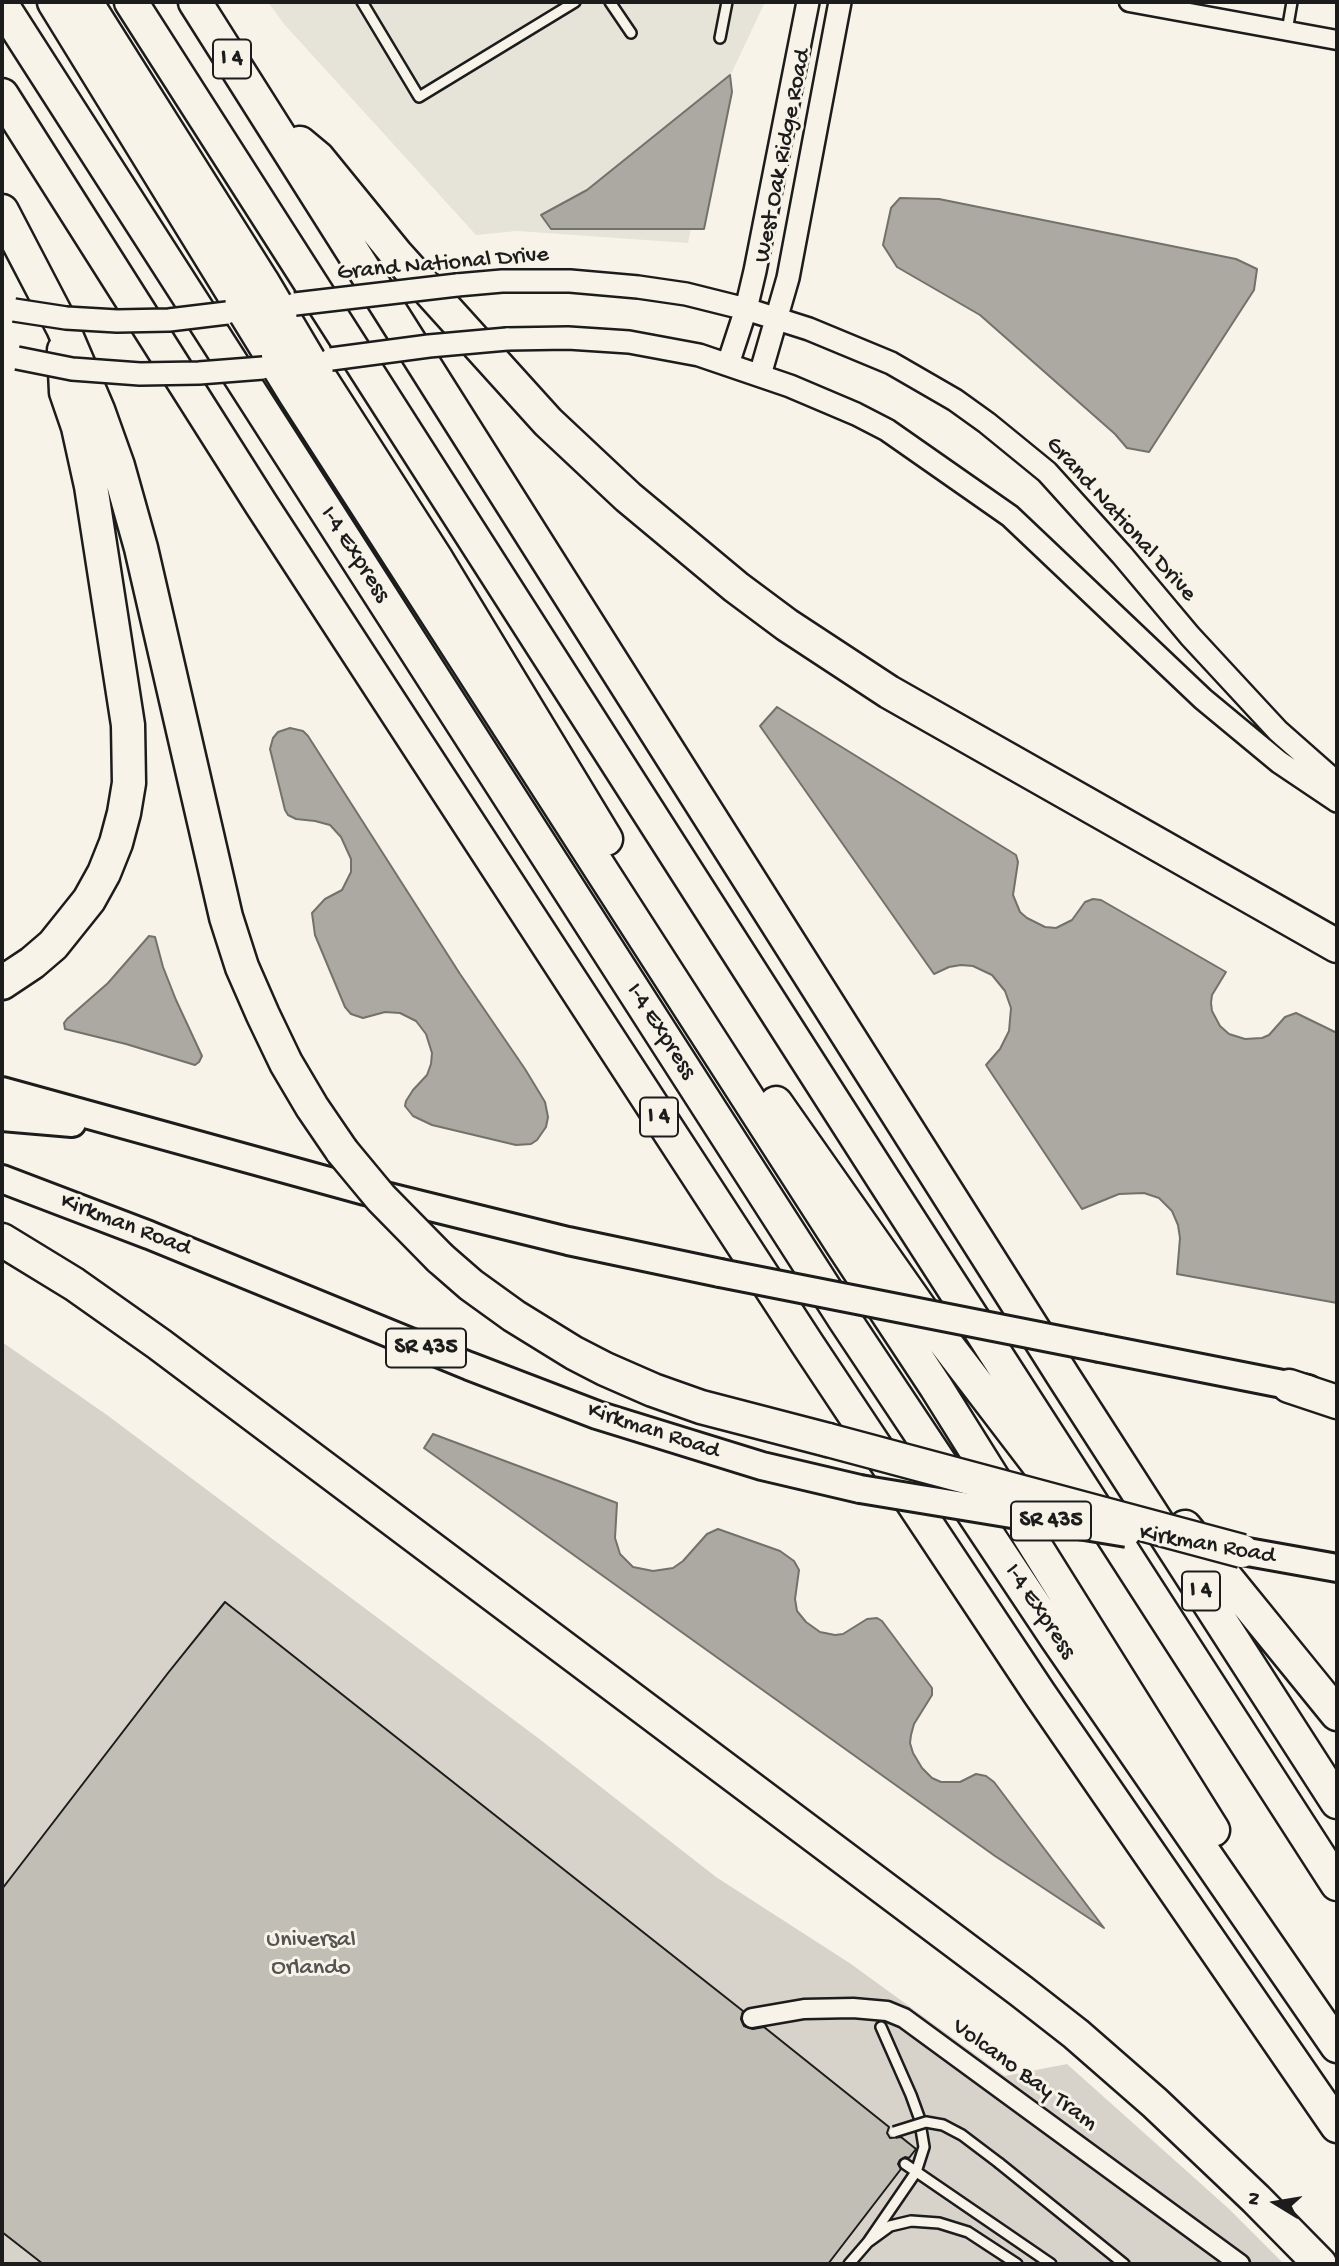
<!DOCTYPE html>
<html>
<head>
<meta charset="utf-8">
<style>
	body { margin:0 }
	#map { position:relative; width:1339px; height:2266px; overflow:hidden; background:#f7f3e8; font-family:"Gochi Hand",sans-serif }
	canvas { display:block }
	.frame { position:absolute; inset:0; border:4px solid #1c1c1c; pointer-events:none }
	.north { position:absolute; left:1241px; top:2168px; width:70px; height:70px; -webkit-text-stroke:5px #f7f3e8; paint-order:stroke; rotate:281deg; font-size:19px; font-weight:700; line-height:28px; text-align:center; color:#1c1c1c }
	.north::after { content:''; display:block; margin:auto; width:24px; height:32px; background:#1c1c1c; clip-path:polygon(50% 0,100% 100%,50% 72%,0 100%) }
</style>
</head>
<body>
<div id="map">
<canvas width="1339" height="2266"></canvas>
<div class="frame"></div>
<div class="north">N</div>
</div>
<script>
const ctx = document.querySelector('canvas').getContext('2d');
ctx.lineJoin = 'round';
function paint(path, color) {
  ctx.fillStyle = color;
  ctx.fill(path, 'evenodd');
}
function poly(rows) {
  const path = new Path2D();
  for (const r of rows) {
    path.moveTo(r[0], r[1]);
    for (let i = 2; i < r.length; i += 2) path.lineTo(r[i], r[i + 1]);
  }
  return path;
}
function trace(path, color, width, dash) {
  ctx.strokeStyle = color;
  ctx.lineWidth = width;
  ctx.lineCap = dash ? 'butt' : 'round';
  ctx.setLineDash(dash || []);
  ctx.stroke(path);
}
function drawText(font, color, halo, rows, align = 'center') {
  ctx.font = font + ' "Gochi Hand",sans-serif';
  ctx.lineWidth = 6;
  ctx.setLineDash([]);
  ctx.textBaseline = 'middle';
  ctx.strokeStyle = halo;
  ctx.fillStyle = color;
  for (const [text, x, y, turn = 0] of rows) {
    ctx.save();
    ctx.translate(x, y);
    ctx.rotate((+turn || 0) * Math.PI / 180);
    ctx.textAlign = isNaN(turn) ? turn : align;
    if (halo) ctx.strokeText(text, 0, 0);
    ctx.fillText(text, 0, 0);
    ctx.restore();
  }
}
const built = poly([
	[268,2,765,2,716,106,688,243,517,231,476,235,284,24]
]);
const green = poly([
	[2,1342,107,1415,542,1741,716,1877,851,1964,1005,2076,1067,2064,1228,2208,1284,2264,2,2264]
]);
const water = poly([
	[730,75,732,92,704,229,551,229,541,215,587,190,730,75],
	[900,198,939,199,1236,259,1257,269,1254,290,1149,452,1127,448,1115,434,980,315,897,267,883,245,891,208,900,198],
	[777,707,1016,855,1018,862,1013,895,1020,912,1027,918,1045,927,1056,928,1072,920,1085,902,1093,899,1101,900,1226,972,1212,995,1211,1003,1212,1011,1220,1026,1229,1034,1245,1039,1262,1038,1269,1035,1285,1017,1296,1013,1337,1033,1337,1303,1177,1274,1180,1238,1178,1225,1172,1211,1159,1198,1144,1193,1119,1194,1082,1209,986,1065,1000,1049,1009,1031,1011,1008,1005,991,992,975,973,966,961,965,949,967,934,974,760,726,777,707],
	[290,728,303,731,308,736,460,974,525,1069,545,1102,548,1117,546,1127,537,1140,531,1144,516,1145,432,1125,413,1116,405,1106,406,1101,413,1090,427,1075,431,1064,432,1053,426,1034,416,1021,400,1013,385,1012,363,1018,351,1014,345,1007,315,935,312,913,325,899,342,890,351,872,351,859,341,837,330,825,315,821,296,819,288,815,285,810,270,749,273,738,278,732,290,728],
	[149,936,155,937,163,967,176,1000,202,1056,199,1062,195,1065,126,1044,65,1029,64,1023,67,1019,108,983,149,936],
	[433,1434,617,1503,615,1538,620,1554,633,1567,653,1571,673,1568,683,1561,707,1534,718,1529,780,1551,794,1561,799,1570,795,1599,797,1611,806,1622,820,1632,835,1635,843,1634,867,1619,877,1618,882,1621,932,1688,932,1695,914,1724,911,1735,910,1743,913,1753,922,1768,932,1778,941,1782,960,1782,976,1774,986,1776,994,1782,1104,1928,995,1856,424,1448,433,1434]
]);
const building = poly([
	[225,1602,743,2011,741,2019,744,2026,753,2029,764,2027,889,2127,887,2133,890,2138,901,2137,916,2149,909,2158,905,2157,900,2160,898,2164,901,2169,828,2264,43,2264,2,2232,2,1889,168,1673,225,1602]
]);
const service = poly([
	[362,2,419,97,575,2],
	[610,2,631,33],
	[1287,31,1292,2],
	[720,38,727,2],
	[999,2163,1124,2264],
	[905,2164,1051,2264],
	[868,2242,916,2172,924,2147,919,2117,911,2095,881,2027],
	[849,2264,868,2242,890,2226,911,2221,939,2223,968,2232,1017,2264]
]);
const minor = poly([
	[1129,2,1337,40],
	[752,2018,804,2009,853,2008,887,2011,904,2018,1240,2264]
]);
const tertiary = poly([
	[457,285,502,281,570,281,638,287,686,294,746,309,809,329,891,363,955,400,987,423,1047,472,1122,555,1190,636,1278,731,1337,783],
	[507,339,568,338,629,342,699,355,790,386,856,414,887,430,1010,516,1203,699,1279,762,1337,801],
	[728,364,746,309,755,271,808,2],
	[760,375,788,278,840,2]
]);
const primary = poly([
	[2,1091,365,1191,568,1241,720,1273],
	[2,1117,72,1123],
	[2,1179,149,1235,469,1366,597,1415,762,1466,860,1489],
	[1100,1348,1308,1389],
	[1242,1551,1337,1568]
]);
const motorway = poly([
	[54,2,295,394,843,1246,936,1387,1213,1830],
	[86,2,262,281,310,362,437,560,606,839],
	[131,2,885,1182,1337,1884],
	[195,2,1065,1379,1337,1802],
	[2,5,845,1320,1057,1639,1337,2046],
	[2,95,261,504,808,1345,1039,1693,1337,2126],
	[300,143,318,158,397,255,548,422,628,497,736,587,787,625,889,692,1337,946],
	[2,211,63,328,98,410,118,466,141,548,226,917,242,967,263,1015,286,1063,312,1107,342,1151],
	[2,983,32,963,53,945,89,900,104,873,116,843,124,813,129,783,128,725,91,486,78,427,66,392,64,350],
	[776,1103,931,1324,1080,1519],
	[2,1240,74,1284,159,1344,1021,1991,1076,2034,1155,2103,1256,2199,1320,2264],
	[440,1258,471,1285,514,1316,574,1353,605,1369,653,1390,701,1407,828,1440],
	[1289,1386,1337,1402],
	[1185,1527,1337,1714]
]);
const serviceBridge = poly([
	[894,2132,926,2122,943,2125,962,2135,999,2163]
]);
const tertiaryBridge = poly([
	[295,304,457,285],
	[14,310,66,318,117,321,169,320,227,313],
	[17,358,72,369,140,374,199,373,263,368],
	[331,359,429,346,507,339]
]);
const primaryBridge = poly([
	[720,1273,1100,1348],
	[860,1489,1127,1533]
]);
const motorwayBridge = poly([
	[342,1151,381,1198,440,1258],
	[828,1440,1242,1551]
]);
const shields = [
	[232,59,38],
	[659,1117,38],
	[426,1348,80],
	[1051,1521,80],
	[1201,1591,38]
];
const shieldNames = [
	["I 4",232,59],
	["I 4",659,1117],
	["SR 435",426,1348],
	["SR 435",1051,1521],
	["I 4",1201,1591]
];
const streetNames = [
	["West Oak Ridge Road",784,156,-79],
	["Grand National Drive",443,265,-5],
	["Grand National Drive",1120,520,48],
	["I-4 Express",354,555,57],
	["I-4 Express",660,1032,57],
	["Kirkman Road",125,1226,21],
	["Kirkman Road",653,1432,18],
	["Kirkman Road",1207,1546,10],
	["I-4 Express",1039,1612,56],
	["Volcano Bay Tram",1024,2076,36]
];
const parkNames = [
	["Universal",311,1941],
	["Orlando",311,1969]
];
paint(built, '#e6e3d9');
paint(green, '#d7d3cb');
paint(water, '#aca9a2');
trace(water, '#72716c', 2);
paint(building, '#c0beb5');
trace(building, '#1c1c1c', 2);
trace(service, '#1c1c1c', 14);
trace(minor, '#1c1c1c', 23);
trace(tertiary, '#1c1c1c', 26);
trace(primary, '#1c1c1c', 32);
trace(motorway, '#1c1c1c', 37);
trace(service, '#f7f3e8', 9);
trace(minor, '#f7f3e8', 18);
trace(tertiary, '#f7f3e8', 21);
trace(primary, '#f7f3e8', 26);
trace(motorway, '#f7f3e8', 32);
trace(serviceBridge, '#1c1c1c', 14, []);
trace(tertiaryBridge, '#1c1c1c', 26, []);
trace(primaryBridge, '#1c1c1c', 32, []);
trace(motorwayBridge, '#1c1c1c', 37, []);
trace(serviceBridge, '#f7f3e8', 9);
trace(tertiaryBridge, '#f7f3e8', 21);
trace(primaryBridge, '#f7f3e8', 26);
trace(motorwayBridge, '#f7f3e8', 32);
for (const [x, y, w] of shields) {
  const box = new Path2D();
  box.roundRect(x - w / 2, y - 19.5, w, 39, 5);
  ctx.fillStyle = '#f7f3e8';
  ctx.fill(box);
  trace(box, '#1c1c1c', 2);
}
drawText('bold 23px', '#1c1c1c', null, shieldNames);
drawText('24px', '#1c1c1c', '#f7f3e8', streetNames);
drawText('24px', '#545351', '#f7f3e8', parkNames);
</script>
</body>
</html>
